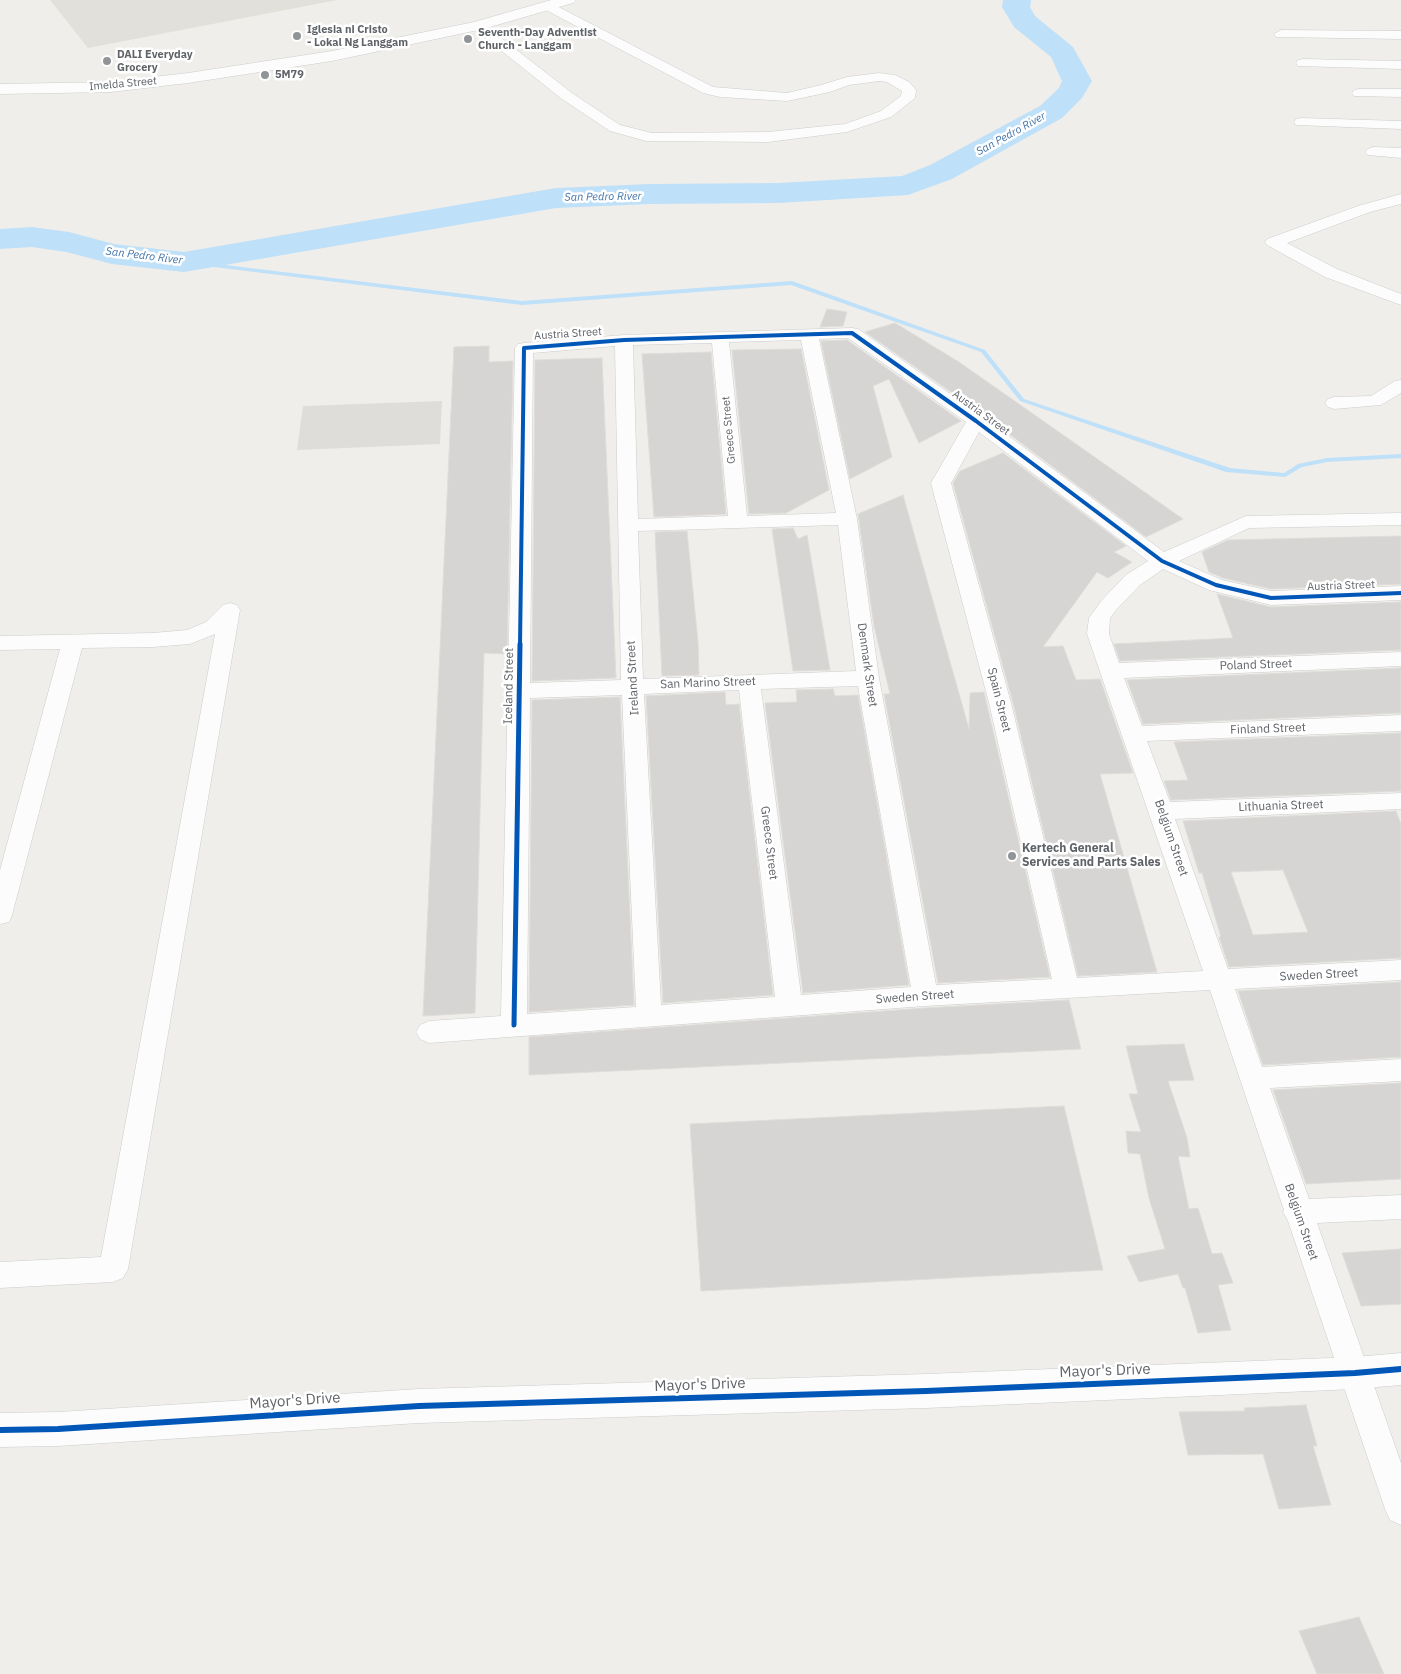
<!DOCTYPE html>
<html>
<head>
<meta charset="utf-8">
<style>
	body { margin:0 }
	canvas { display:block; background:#efeeea }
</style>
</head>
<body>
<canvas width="1401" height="1674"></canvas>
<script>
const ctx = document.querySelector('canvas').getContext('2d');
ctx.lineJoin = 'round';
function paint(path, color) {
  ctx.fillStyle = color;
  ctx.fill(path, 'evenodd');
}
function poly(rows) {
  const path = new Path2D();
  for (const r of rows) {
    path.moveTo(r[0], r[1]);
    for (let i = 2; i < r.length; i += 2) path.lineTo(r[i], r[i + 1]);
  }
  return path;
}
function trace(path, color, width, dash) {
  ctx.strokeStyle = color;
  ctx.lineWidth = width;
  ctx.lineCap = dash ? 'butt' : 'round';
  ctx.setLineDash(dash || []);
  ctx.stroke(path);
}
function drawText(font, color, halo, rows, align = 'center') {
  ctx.font = font + ' "IBM Plex Sans",sans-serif';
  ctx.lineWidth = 5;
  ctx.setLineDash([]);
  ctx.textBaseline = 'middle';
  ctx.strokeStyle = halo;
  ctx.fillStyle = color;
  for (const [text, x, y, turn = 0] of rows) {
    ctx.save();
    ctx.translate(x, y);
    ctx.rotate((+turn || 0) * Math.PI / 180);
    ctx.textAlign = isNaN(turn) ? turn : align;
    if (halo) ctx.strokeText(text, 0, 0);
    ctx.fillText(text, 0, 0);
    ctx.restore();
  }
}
const industrial = poly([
	[442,401,440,444,297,450,303,406]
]);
const education = poly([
	[50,0,337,0,88,48]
]);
const stream = poly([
	[184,260,522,301,792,281,985,350,1024,399,1230,468,1284,473,1298,464,1327,458,1401,454,1401,458,1327,462,1302,467,1285,477,1226,472,1020,401,981,352,791,285,522,305,182,263,181,262,184,260]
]);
const river = poly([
	[1003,0,1031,0,1030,7,1035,16,1073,47,1092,81,1082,98,1062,118,952,179,908,195,779,203,650,204,556,208,184,272,112,264,66,252,32,247,0,249,0,229,32,227,69,232,114,244,184,252,556,188,650,184,779,183,902,176,930,165,1040,106,1059,88,1062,81,1051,57,1014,27,1002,7,1003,0]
]);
const building = poly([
	[827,309,847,312,843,326,820,327,827,309],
	[895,323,959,362,1183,519,1146,537,984,415,865,332,895,323],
	[847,340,961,421,919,443,889,379,873,386,892,457,850,479,821,341,847,340],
	[489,346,489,362,513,361,507,654,484,653,475,1013,423,1016,454,347,489,346],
	[801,349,829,490,786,513,749,514,732,350,801,349],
	[711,352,726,514,654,517,642,354,711,352],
	[602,358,616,678,532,681,535,360,602,358],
	[1003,453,1126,546,1114,552,1132,562,1108,578,1097,572,1043,647,1063,646,1076,680,1100,679,1133,773,1100,774,1157,972,1078,976,1013,703,953,483,960,471,1003,453],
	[903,495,969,729,970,693,984,692,1050,977,938,983,884,694,890,694,874,626,858,514,903,495],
	[793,528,798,539,807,535,830,670,793,671,772,529,793,528],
	[687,531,698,642,699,675,662,676,655,532,687,531],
	[1401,536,1401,584,1271,589,1223,578,1209,572,1202,552,1228,540,1401,536],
	[1217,594,1271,607,1401,602,1401,650,1120,661,1114,644,1233,638,1217,594],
	[1401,668,1401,713,1143,724,1127,680,1401,668],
	[833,689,835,696,858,695,909,985,803,993,765,703,797,702,796,690,833,689],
	[725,692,726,705,739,704,773,995,663,1003,646,696,725,692],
	[620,697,634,1005,529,1012,532,700,620,697],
	[1401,733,1401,791,1171,800,1164,781,1188,780,1174,742,1401,733],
	[1396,811,1401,824,1401,958,1229,967,1219,937,1221,937,1202,873,1199,873,1183,821,1396,811],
	[1283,870,1308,932,1253,935,1231,872,1283,870],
	[1401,982,1401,1057,1263,1065,1238,991,1401,982],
	[1069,1000,1081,1049,529,1075,529,1037,925,1008,1069,1000],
	[1184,1044,1194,1080,1168,1081,1187,1138,1190,1157,1178,1156,1189,1209,1198,1208,1212,1254,1222,1253,1233,1283,1218,1285,1231,1330,1198,1333,1185,1288,1183,1288,1178,1274,1139,1282,1127,1256,1165,1249,1149,1198,1140,1154,1128,1153,1126,1131,1141,1132,1129,1094,1138,1094,1126,1046,1184,1044],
	[1401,1083,1401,1179,1306,1184,1273,1090,1401,1083],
	[1064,1106,1103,1270,701,1291,690,1124,1064,1106],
	[1401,1249,1401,1304,1361,1306,1342,1253,1401,1249],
	[1306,1405,1317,1446,1313,1446,1331,1505,1279,1509,1263,1454,1188,1455,1179,1412,1245,1411,1244,1408,1306,1405],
	[1359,1617,1384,1674,1317,1674,1299,1631,1359,1617]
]);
const minor = poly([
	[549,2,713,87,787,93,821,85,847,77,879,73,895,75,909,82,916,90,915,98,891,117,847,132,768,142,646,141,610,131,562,99,470,26,472,23,482,23,572,93,620,125,652,133,768,132,845,124,881,111,901,96,902,91,887,82,879,81,849,85,830,92,787,101,720,97,703,93,544,9,542,6,549,2],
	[1281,30,1401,31,1401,39,1276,37,1274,34,1281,30],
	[1303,59,1401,61,1401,69,1298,66,1296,63,1298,60,1303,59],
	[1359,89,1401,89,1401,97,1354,96,1352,93,1354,90,1359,89],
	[1301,118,1401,121,1401,129,1296,125,1294,122,1296,119,1301,118],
	[1373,147,1401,148,1401,158,1368,155,1365,152,1368,149,1373,147],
	[1401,194,1401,204,1370,212,1287,243,1337,269,1401,294,1401,305,1325,277,1267,245,1265,242,1267,239,1358,206,1401,194],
	[852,328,858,329,983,417,1164,552,1246,516,1401,513,1401,525,1249,528,1179,561,1222,580,1271,591,1401,586,1401,600,1271,605,1209,590,1163,569,1140,585,1116,610,1110,618,1109,634,1119,663,1401,652,1401,666,1124,678,1142,726,1401,715,1401,731,1147,741,1170,802,1401,793,1401,809,1175,819,1228,969,1401,960,1401,980,1235,989,1262,1067,1401,1059,1401,1081,1270,1088,1309,1199,1401,1195,1401,1219,1317,1223,1401,1463,1401,1525,1390,1520,1385,1509,1288,1221,1283,1212,1284,1210,1210,990,925,1006,429,1043,420,1039,416,1032,420,1025,429,1021,501,1016,515,348,518,344,524,343,624,335,852,328],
	[848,338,966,422,931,483,989,703,1052,979,936,985,879,678,857,519,819,339,848,338],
	[801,340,836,513,747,516,729,342,801,340],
	[712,343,728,516,638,519,633,345,712,343],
	[615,346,621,680,530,683,533,353,615,346],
	[979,432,1148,561,1126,575,1102,600,1089,618,1087,634,1203,971,1077,978,1011,703,951,483,979,432],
	[838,525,856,671,643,679,638,531,838,525],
	[858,686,911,987,801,995,761,689,858,686],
	[739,690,775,997,661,1005,644,694,739,690],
	[622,695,636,1007,527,1014,530,698,622,695],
	[1401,380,1401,393,1381,405,1334,409,1328,407,1325,403,1328,399,1334,397,1371,396,1395,381,1401,380],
	[230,603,237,605,240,610,128,1269,123,1278,113,1282,0,1288,0,1262,101,1257,215,634,190,644,153,647,82,648,12,915,9,922,0,924,0,870,60,649,0,650,0,636,153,633,187,630,206,622,223,605,230,603]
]);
const tertiary = poly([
	[551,0,576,0,573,3,483,29,332,61,188,83,111,92,0,94,0,84,111,82,188,73,332,51,474,22,551,0],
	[1401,1353,1401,1385,1355,1389,926,1408,419,1423,58,1446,0,1447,0,1413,58,1412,419,1389,926,1374,1355,1357,1401,1353]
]);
const cyclewayFar2 = poly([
	[520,645,524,348,624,340,852,333,976,421,1162,561,1216,585,1271,598,1401,593]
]);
const cyclewayFar1 = poly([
	[514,1025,520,644]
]);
const cycleway = poly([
	[0,1430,58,1429,419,1406,926,1391,1355,1373,1401,1369]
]);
const markers = [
	[297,36,5,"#919496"],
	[468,39,5,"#919496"],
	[107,61,5,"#919496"],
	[265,75,5,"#919496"],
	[1012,856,5,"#919496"]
];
const farPoinames = [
	["Iglesia ni Cristo",307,30],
	["- Lokal Ng Langgam",307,43],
	["Seventh-Day Adventist",478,33],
	["Church - Langgam",478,46],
	["DALI Everyday",117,55],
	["Grocery",117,68],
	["5M79",275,75]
];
const farStreetnames = [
	["Imelda Street",123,84,-5],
	["Austria Street",568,334,-4],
	["Austria Street",981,413,36],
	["Greece Street",729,430,-95],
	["Austria Street",1341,586,-2]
];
const farWaternames = [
	["San Pedro River",1011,134,-29],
	["San Pedro River",603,197,-1],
	["San Pedro River",144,256,7]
];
const streetNames = [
	["Denmark Street",867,665,82],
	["Poland Street",1256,665,-2],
	["Ireland Street",633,678,-93],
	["San Marino Street",708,683,-2],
	["Iceland Street",509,686,-89],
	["Spain Street",999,700,76],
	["Finland Street",1268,729,-2],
	["Lithuania Street",1281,806,-2],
	["Belgium Street",1171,838,71],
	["Greece Street",769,843,83],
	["Sweden Street",1319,975,-3],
	["Sweden Street",915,997,-4],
	["Belgium Street",1301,1222,71]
];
const poiNames = [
	["Kertech General",1022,849],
	["Services and Parts Sales",1022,863]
];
const nearStreetnames = [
	["Mayor's Drive",1105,1371,-2],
	["Mayor's Drive",700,1385,-2],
	["Mayor's Drive",295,1401,-4]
];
paint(industrial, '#dfddda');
paint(education, '#e2e0da');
paint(stream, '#bfe0f9');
paint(river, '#bfe0f9');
paint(building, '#d6d5d3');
trace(building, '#deddd9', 1);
trace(minor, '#cbcccc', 1);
trace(tertiary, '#cbcccc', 1);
paint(minor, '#fdfcfc');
paint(tertiary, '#fdfcfc');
trace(cyclewayFar2, '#0057b8', 4);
trace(cyclewayFar1, '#0057b8', 5);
trace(cycleway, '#0057b8', 6);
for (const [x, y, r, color] of markers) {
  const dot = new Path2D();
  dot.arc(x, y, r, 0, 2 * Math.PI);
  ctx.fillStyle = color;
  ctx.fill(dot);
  trace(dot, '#fff', 2);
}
drawText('bold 11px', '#5f6368', '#fff', farPoinames, 'left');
drawText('11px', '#5f6368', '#fff', farStreetnames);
drawText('italic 11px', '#4174aa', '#fff', farWaternames);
drawText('12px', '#5f6368', '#fff', streetNames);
drawText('bold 12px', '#5f6368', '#fff', poiNames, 'left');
drawText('15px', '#5f6368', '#fff', nearStreetnames);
</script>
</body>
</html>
